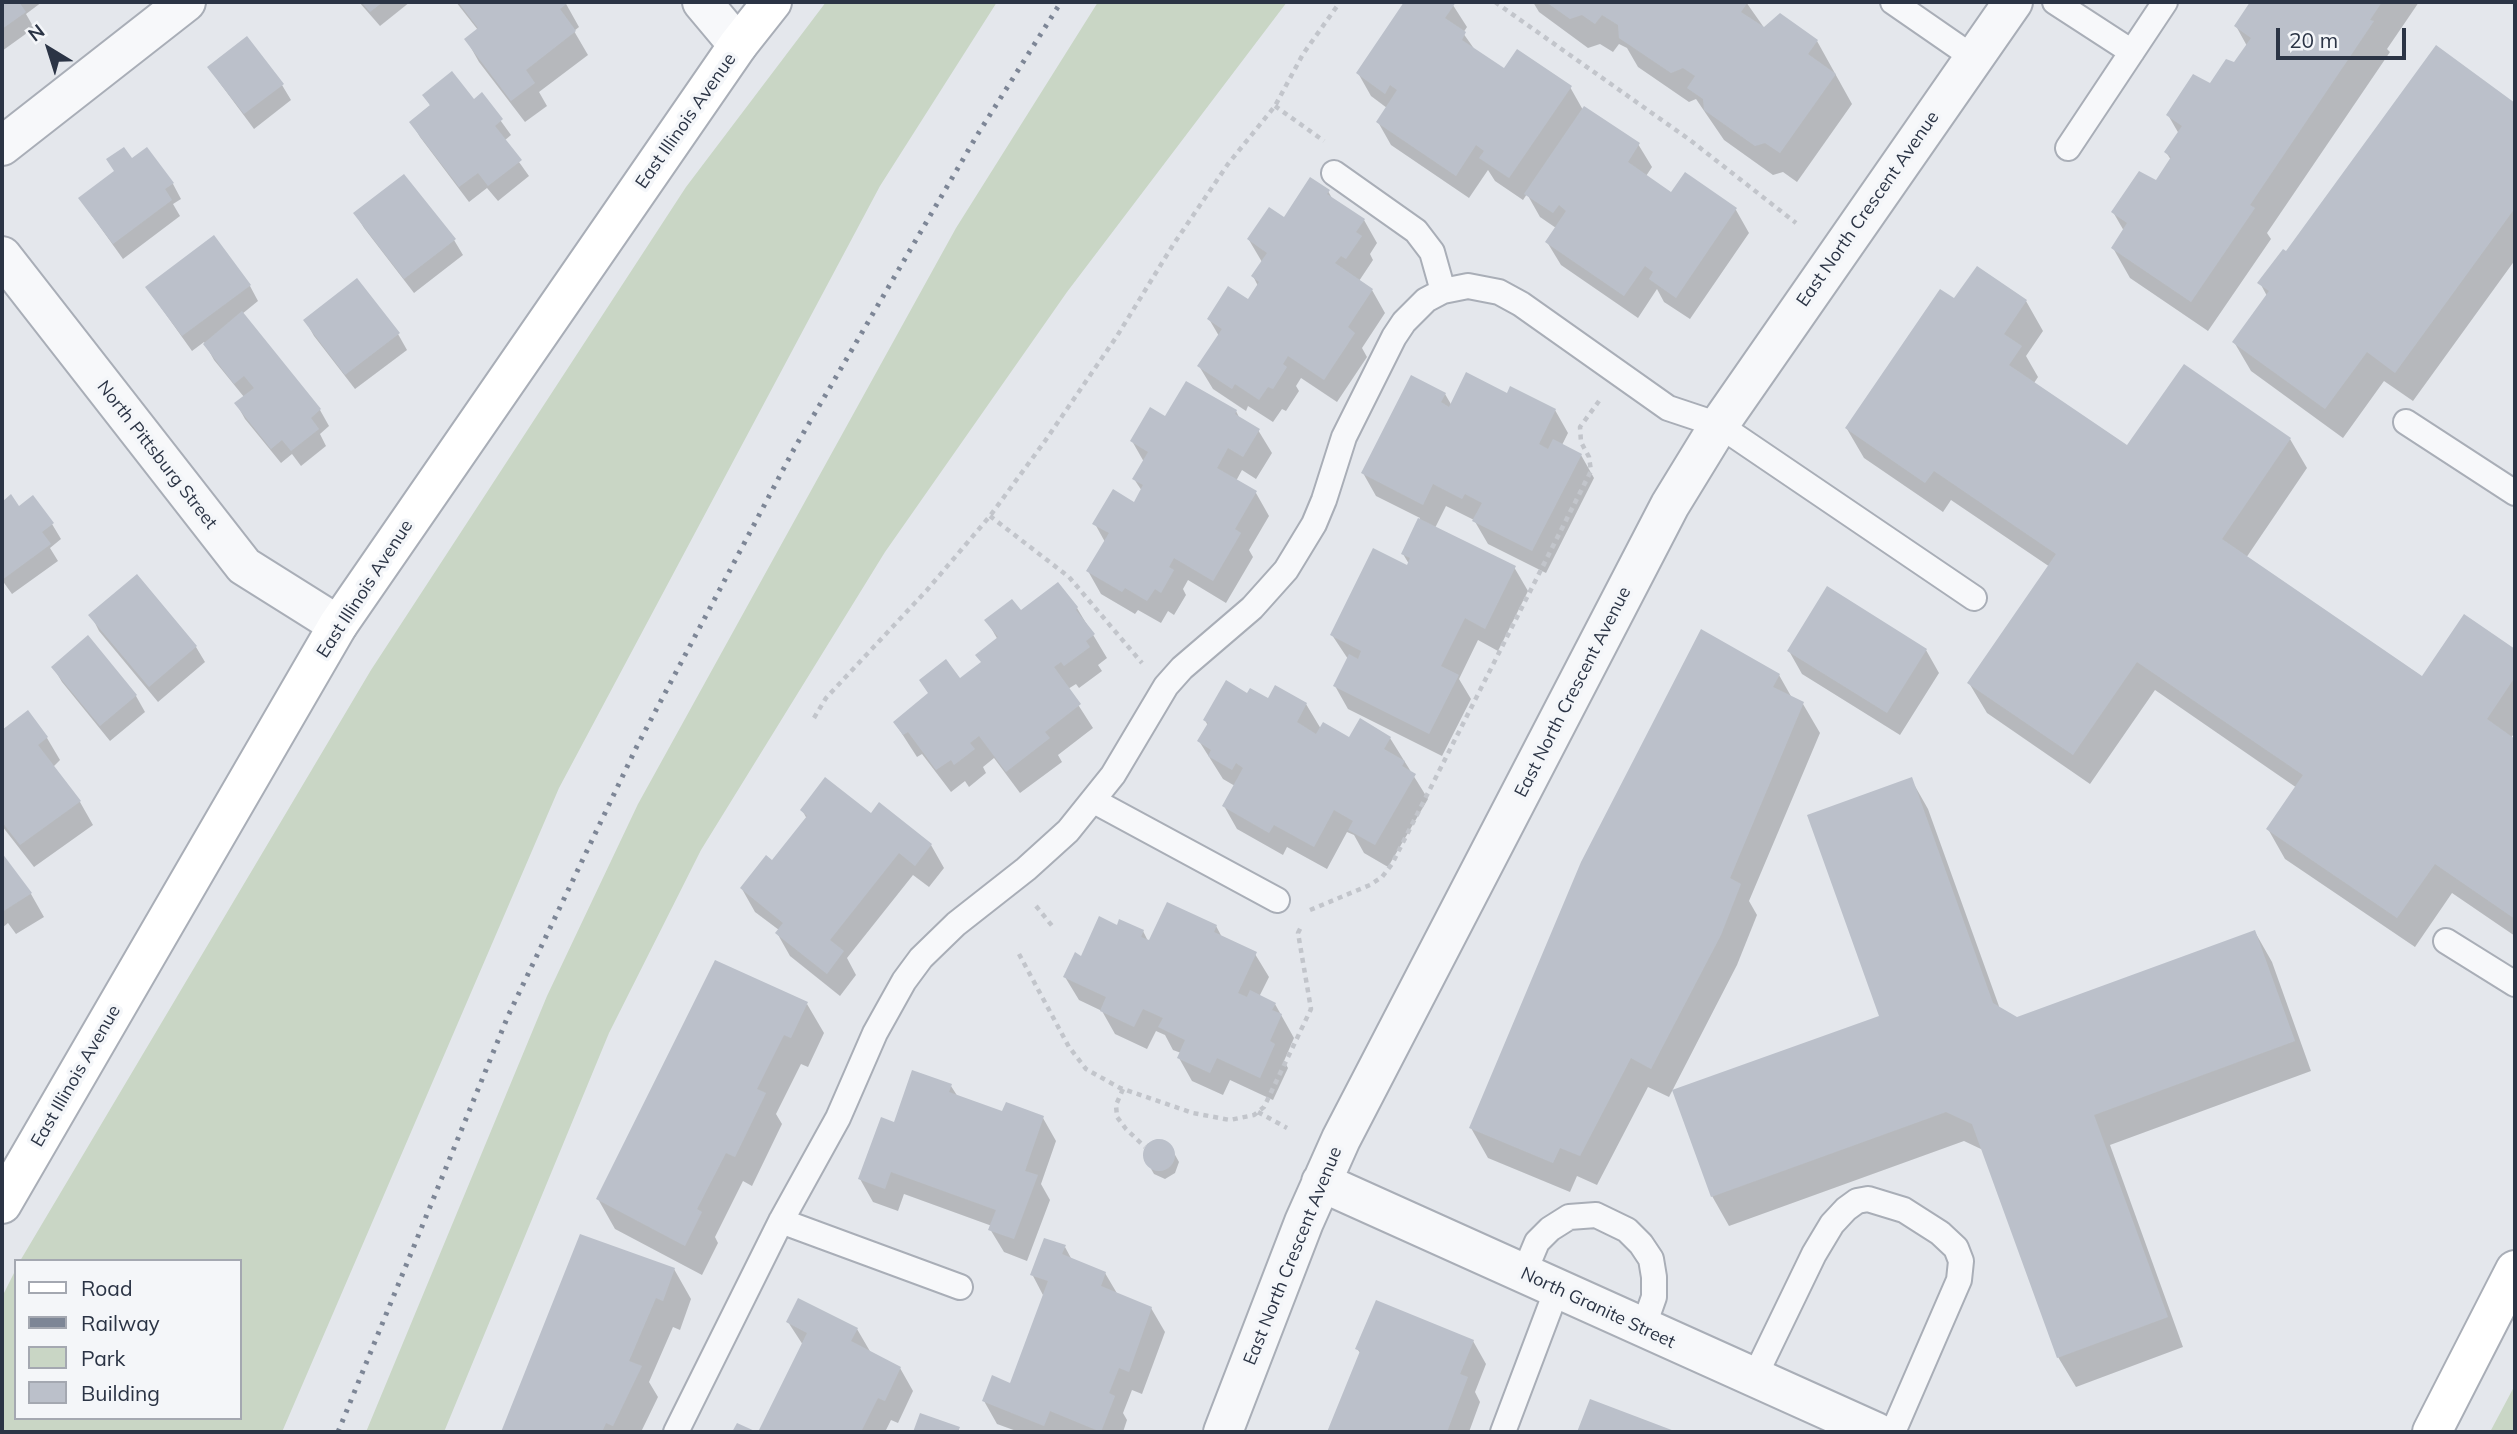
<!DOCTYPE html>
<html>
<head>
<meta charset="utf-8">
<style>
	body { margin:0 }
	#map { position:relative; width:2517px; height:1434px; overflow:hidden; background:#e4e7ec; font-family:Mulish,sans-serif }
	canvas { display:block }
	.frame { position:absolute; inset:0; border:4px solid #2b3445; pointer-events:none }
	.legend { position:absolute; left:14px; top:1259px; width:228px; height:161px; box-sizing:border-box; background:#f4f6f9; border:2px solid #a4a8b1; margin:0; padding:9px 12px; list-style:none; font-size:21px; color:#2b3445 }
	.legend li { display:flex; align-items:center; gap:14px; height:35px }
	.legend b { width:35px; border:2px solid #a4a8b1 }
	.north { position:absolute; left:14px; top:14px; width:70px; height:70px; -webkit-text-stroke:5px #f4f6f9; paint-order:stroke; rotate:322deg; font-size:19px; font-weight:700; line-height:28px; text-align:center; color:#2b3445 }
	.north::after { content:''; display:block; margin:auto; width:24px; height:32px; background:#2b3445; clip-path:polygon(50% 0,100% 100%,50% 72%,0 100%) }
	.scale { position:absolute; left:2276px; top:28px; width:130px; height:32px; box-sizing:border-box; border:4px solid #2b3445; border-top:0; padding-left:9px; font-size:21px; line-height:24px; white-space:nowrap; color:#2b3445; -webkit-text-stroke:5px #f4f6f9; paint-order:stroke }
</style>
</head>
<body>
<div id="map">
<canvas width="2517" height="1434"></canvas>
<div class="frame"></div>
<ul class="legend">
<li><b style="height:9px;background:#fff"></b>Road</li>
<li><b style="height:9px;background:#7d8696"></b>Railway</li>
<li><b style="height:19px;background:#c9d6c5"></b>Park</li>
<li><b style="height:19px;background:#bbc0ca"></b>Building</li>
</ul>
<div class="north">N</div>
<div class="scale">20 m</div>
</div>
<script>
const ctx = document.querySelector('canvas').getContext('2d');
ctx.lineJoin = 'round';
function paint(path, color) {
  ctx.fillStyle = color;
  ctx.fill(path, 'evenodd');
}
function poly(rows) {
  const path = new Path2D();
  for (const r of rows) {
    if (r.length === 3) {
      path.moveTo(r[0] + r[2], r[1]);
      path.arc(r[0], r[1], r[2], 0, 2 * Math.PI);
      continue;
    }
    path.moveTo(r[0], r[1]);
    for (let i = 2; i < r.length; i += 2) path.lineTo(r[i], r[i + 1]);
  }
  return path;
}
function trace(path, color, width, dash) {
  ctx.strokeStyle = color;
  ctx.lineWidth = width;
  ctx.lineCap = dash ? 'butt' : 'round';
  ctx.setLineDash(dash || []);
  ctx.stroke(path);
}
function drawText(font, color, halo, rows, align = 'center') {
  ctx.font = font + ' Mulish,sans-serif';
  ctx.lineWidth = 7;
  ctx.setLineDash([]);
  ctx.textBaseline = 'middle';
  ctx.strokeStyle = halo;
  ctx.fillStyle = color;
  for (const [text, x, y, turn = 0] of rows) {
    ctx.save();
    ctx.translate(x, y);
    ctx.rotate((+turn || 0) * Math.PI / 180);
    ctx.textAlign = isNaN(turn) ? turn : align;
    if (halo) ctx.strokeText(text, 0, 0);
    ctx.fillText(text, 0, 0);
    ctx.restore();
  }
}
const green = poly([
	[826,2,997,2,880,186,559,788,282,1432,2,1432,2,1297,16,1269,16,1418,240,1418,240,1261,20,1261,371,670,686,187],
	[1098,2,1287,2,1067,292,885,552,701,850,609,1033,444,1432,366,1432,547,996,638,804,956,228],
	[2515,1385,2515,1432,2490,1432]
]);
const shadow = poly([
	[2,2,42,2,26,14,34,28,2,51],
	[359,2,410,2,380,26],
	[456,2,565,2,579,27,574,31,588,55,539,92,547,106,525,122,479,62,466,39,478,30],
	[1406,2,1451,2,1467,27,1463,33,1475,50,1504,70,1570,87,1583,110,1638,144,1652,167,1646,176,1672,194,1736,210,1749,233,1690,319,1664,302,1657,289,1638,318,1561,265,1547,242,1556,228,1540,217,1527,194,1523,200,1495,181,1488,170,1469,198,1391,145,1378,122,1387,108,1371,96,1358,73],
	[1533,2,1746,2,1765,29,1780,15,1817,41,1852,104,1797,182,1783,172,1773,175,1724,140,1696,99,1689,102,1638,67,1627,48,1619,44,1613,52,1600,44,1588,48,1539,12],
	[2252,2,2419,2,2387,49,2390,52,2267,233,2271,239,2208,331,2130,278,2113,248,2124,231,2113,212,2156,182,2171,160,2166,152,2179,134,2168,115,2211,85,2234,64,2247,46,2236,26],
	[2436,48,2515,105,2515,260,2413,401,2384,381,2343,438,2251,371,2234,342,2267,296,2260,283,2287,253],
	[210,67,282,85,291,100,254,129,219,82],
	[424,95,474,101,482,95,511,135,504,141,529,176,498,201,487,188,469,202,420,137,411,122,431,107],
	[132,160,173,184,181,199,173,204,180,216,123,259,80,199],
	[1328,191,1333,200,1364,220,1377,243,1370,254,1373,260,1359,281,1372,290,1385,313,1362,348,1367,357,1337,402,1301,378,1296,386,1299,391,1286,411,1282,409,1273,422,1248,406,1246,411,1213,389,1199,366,1219,336,1209,319,1248,301,1258,286,1253,276,1262,262,1249,240],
	[355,213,454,240,463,255,414,293,364,228],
	[250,286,258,301,242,314,320,410,329,426,320,434,326,446,301,466,292,454,281,463,245,419,236,403,244,397,214,360,204,342,192,351,147,288],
	[1955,300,2026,301,2043,331,2026,356,2038,377,2034,383,2128,448,2290,439,2307,468,2246,558,2422,678,2464,617,2515,652,2515,732,2511,738,2515,741,2515,936,2452,893,2415,947,2285,859,2268,829,2297,788,2155,690,2090,784,1987,713,1969,683,2050,567,1951,500,1943,512,1864,458,1847,429],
	[305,320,398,334,407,350,355,389,314,336],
	[1445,394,1452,406,1508,395,1555,410,1568,433,1562,445,1581,455,1594,478,1546,573,1488,544,1474,520,1446,506,1435,528,1514,567,1528,591,1498,651,1478,640,1459,679,1471,699,1442,756,1348,709,1335,686,1348,659,1332,635,1407,567,1409,564,1403,554,1420,518,1376,496,1363,473],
	[1236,411,1240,419,1258,430,1272,453,1256,479,1242,470,1236,481,1256,493,1269,516,1249,550,1253,557,1226,603,1188,580,1183,589,1186,595,1174,615,1168,611,1161,623,1138,610,1135,614,1101,594,1088,571,1105,542,1095,524,1134,504,1142,491,1134,479,1144,462,1132,441,1166,419],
	[11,497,19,508,52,524,61,539,50,548,58,561,12,594,2,580,2,504],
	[1077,608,1107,658,1098,665,1102,671,1079,688,1076,684,1068,689,1093,728,1058,755,1062,762,1020,793,994,758,983,767,986,773,969,787,965,781,951,792,922,754,917,757,895,723,960,680,982,663,998,640,987,621,1021,613],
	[91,615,196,647,205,662,158,702,99,631],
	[88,638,136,696,145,712,110,741,62,682,53,667],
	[1926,650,1939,673,1900,735,1802,674,1789,651],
	[1779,675,1792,698,1803,704,1820,733,1749,901,1757,915,1737,965,1669,1097,1648,1087,1597,1185,1577,1176,1570,1192,1488,1158,1471,1128],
	[1248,695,1269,700,1306,704,1321,729,1349,739,1390,738,1428,799,1388,867,1364,853,1354,835,1347,832,1327,869,1287,847,1283,855,1237,829,1224,806,1235,786,1223,779,1199,741,1208,726,1205,720],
	[27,713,47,738,60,760,53,767,80,802,93,825,34,867,2,826,2,732],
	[1911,779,1928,809,2000,1009,2017,1019,2255,932,2272,962,2311,1071,2110,1145,2183,1347,2076,1387,2058,1357,1983,1150,1964,1141,1729,1226,1712,1196,1881,1017],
	[802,810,871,815,931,845,944,868,929,887,913,875,847,958,856,975,840,996,790,956,777,933,779,930,755,912,742,889,773,863,807,819],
	[2,855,31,894,44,917,16,934,8,923,2,928],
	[1216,926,1223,939,1255,954,1269,977,1259,997,1275,1004,1294,1038,1284,1061,1288,1068,1273,1100,1230,1080,1223,1095,1192,1081,1179,1058,1181,1053,1173,1050,1165,1035,1156,1031,1147,1049,1115,1034,1102,1011,1079,1000,1065,977,1082,958,1117,927,1143,931,1149,943],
	[807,1004,824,1033,808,1067,801,1064,776,1114,782,1124,752,1186,743,1181,715,1237,718,1243,702,1275,615,1229,598,1199],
	[951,1086,958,1097,1003,1114,1043,1118,1056,1141,1041,1184,1050,1200,1027,1261,1004,1252,990,1229,992,1226,904,1194,898,1211,873,1202,860,1179,895,1124],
	[1158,1139,1169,1144,1179,1162,1175,1173,1165,1179,1154,1174,1143,1155,1147,1144],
	[581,1236,674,1269,691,1299,680,1330,673,1327,649,1382,658,1397,641,1432,503,1432],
	[1065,1247,1072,1260,1105,1273,1118,1295,1151,1308,1165,1332,1142,1394,1132,1390,1123,1413,1127,1420,1123,1432,1019,1432,997,1424,984,1401,1011,1385,1044,1297,1032,1274],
	[788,1322,857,1329,871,1353,900,1368,913,1391,898,1423,891,1420,885,1432,760,1432,803,1345],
	[1473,1341,1486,1364,1475,1392,1480,1402,1469,1432,1329,1432,1361,1354,1357,1349]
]);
const building = poly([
	[2,2,19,2,26,12,2,29],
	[361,2,383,2,370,12],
	[458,2,569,2,560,9,576,31,526,70,535,83,511,101,464,39,478,28],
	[1404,2,1456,2,1445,18,1466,32,1462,40,1504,68,1517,49,1572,86,1509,178,1479,158,1484,151,1476,145,1456,176,1376,122,1397,90,1390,85,1385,94,1356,73],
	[1546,2,1748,2,1741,12,1764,27,1780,13,1818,40,1808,54,1836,74,1780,153,1765,143,1755,146,1704,110,1703,99,1687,88,1695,76,1683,68,1671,73,1619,38,1618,25,1602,15,1595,24,1582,15,1570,19],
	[2250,2,2382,2,2370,20,2374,21,2250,205,2255,208,2191,302,2111,248,2127,223,2111,212,2139,171,2156,180,2171,157,2164,152,2182,126,2166,115,2193,74,2210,83,2226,59,2234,62,2251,38,2234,26],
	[247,36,284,84,244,114,207,67],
	[2436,45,2515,103,2515,208,2395,373,2367,352,2325,409,2232,342,2269,291,2257,283,2283,249,2286,251],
	[452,71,474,99,482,92,503,119,495,126,522,160,488,186,478,173,459,187,409,122,430,105,422,95],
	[1584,106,1640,143,1628,162,1671,192,1685,172,1737,208,1676,298,1649,279,1653,272,1645,266,1624,296,1545,242,1566,211,1559,205,1553,213,1524,194],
	[124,147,132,158,147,147,174,183,165,189,172,200,113,244,78,198,114,171,106,159],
	[404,174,456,239,404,279,353,213],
	[1310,177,1330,190,1327,194,1365,219,1356,232,1362,236,1346,259,1341,256,1335,263,1373,289,1348,327,1355,333,1324,380,1288,356,1283,364,1287,367,1273,389,1268,387,1259,400,1235,384,1232,389,1197,366,1222,329,1207,319,1228,286,1248,299,1259,282,1251,276,1267,253,1247,239,1269,207,1284,217],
	[214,235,251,285,182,336,145,287],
	[1977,266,2027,300,2004,334,2022,346,2009,365,2127,445,2184,364,2291,438,2222,539,2422,676,2464,614,2515,649,2515,677,2487,719,2515,739,2515,919,2435,864,2397,918,2266,829,2303,775,2137,662,2073,755,1967,683,2056,554,1934,471,1925,483,1845,428,1940,289,1954,298],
	[357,278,400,333,345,375,303,320],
	[242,311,321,409,311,418,319,429,291,451,282,440,271,449,234,403,254,388,244,376,234,384,203,344],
	[1466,372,1507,393,1510,386,1556,409,1539,444,1548,449,1553,439,1582,454,1532,551,1472,521,1482,503,1465,494,1462,499,1433,484,1423,505,1361,473,1411,375,1446,393,1441,402,1449,407],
	[1186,381,1237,410,1235,414,1260,429,1243,457,1228,448,1217,468,1257,491,1235,529,1241,533,1213,581,1174,558,1169,567,1174,570,1161,593,1155,589,1147,601,1125,588,1122,592,1086,571,1109,533,1092,524,1113,489,1134,502,1143,485,1132,479,1148,452,1130,441,1150,407,1165,416],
	[11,494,19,506,33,495,54,523,42,532,51,544,2,580,2,502],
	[1418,518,1516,566,1485,629,1465,618,1441,666,1459,675,1429,734,1333,686,1349,654,1358,659,1361,651,1330,635,1373,548,1407,565,1410,558,1401,554],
	[137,574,197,646,149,687,88,615],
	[1058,582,1078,607,1076,610,1095,634,1086,641,1090,647,1064,666,1061,662,1054,667,1081,704,1045,732,1050,738,1006,772,979,736,970,743,975,749,954,765,951,760,936,770,908,732,903,735,893,722,928,693,919,680,946,659,960,678,981,662,975,655,998,637,984,620,1012,599,1021,610],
	[1827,586,1927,649,1887,713,1787,651],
	[1701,629,1780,674,1773,687,1804,702,1730,878,1741,884,1721,935,1651,1069,1631,1058,1580,1156,1560,1148,1553,1163,1469,1128,1581,862],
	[88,635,137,695,100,726,51,667],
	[1226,680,1247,693,1250,688,1268,698,1275,685,1307,703,1297,722,1316,734,1323,722,1349,737,1360,718,1391,737,1384,749,1405,761,1402,766,1416,774,1375,845,1348,830,1353,821,1334,810,1314,847,1274,825,1269,833,1222,806,1243,768,1236,763,1232,770,1208,756,1211,750,1197,741,1208,723,1203,720],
	[28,710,48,737,38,745,81,801,20,845,2,822,2,730],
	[825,777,871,813,879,802,932,844,915,866,899,853,830,940,844,951,827,974,775,933,783,923,740,888,766,855,772,860,807,816,800,810],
	[1912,777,1993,1003,2017,1017,2255,930,2295,1041,2094,1115,2168,1317,2057,1358,1972,1124,1946,1112,1711,1197,1672,1090,1879,1016,1807,815],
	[2,853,32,893,2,912],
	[1167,902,1217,925,1214,932,1257,952,1238,993,1247,997,1250,990,1276,1003,1272,1010,1282,1014,1270,1041,1275,1044,1260,1078,1217,1058,1210,1073,1177,1058,1185,1040,1158,1027,1163,1018,1143,1009,1134,1027,1100,1011,1106,997,1063,977,1075,952,1081,956,1099,916,1117,925,1119,919,1144,930,1141,937,1149,940],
	[715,960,808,1002,791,1038,784,1035,757,1089,766,1093,735,1157,726,1153,697,1209,702,1212,685,1246,596,1199],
	[912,1070,952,1084,949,1092,1002,1111,1006,1102,1044,1116,1025,1171,1038,1175,1014,1239,988,1230,996,1210,891,1172,885,1189,858,1179,881,1117,894,1122],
	[1159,1155,16],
	[580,1234,675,1268,663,1301,656,1298,629,1361,642,1366,613,1426,606,1423,602,1432,501,1432],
	[1044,1238,1066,1245,1062,1254,1106,1272,1101,1286,1152,1307,1129,1372,1119,1368,1109,1393,1115,1396,1101,1432,1050,1411,1044,1426,982,1401,992,1375,1010,1383,1048,1281,1030,1275],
	[798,1298,858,1328,851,1341,901,1367,885,1401,878,1398,861,1432,758,1432,807,1333,786,1322],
	[1376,1300,1474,1340,1460,1374,1468,1377,1447,1432,1327,1432,1360,1351,1355,1349],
	[1590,1399,1677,1432,1577,1432],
	[920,1413,960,1427,958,1432,913,1432],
	[737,1423,757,1432,732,1432]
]);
const path = poly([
	[1495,2,1690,140,1796,223],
	[1275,106,1324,141],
	[990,516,1069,577,1142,663],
	[814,718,826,698,927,590,990,516,1045,441,1117,336,1173,245,1228,164,1275,106,1303,54,1340,2],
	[1036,906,1053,927],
	[1310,910,1370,885,1382,877,1392,864,1591,471,1589,457,1581,442,1580,427,1599,401],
	[1019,954,1069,1047,1086,1069,1120,1088,1193,1113,1230,1120,1254,1115,1264,1107,1311,1009,1298,933,1301,927],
	[1123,1089,1116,1105,1117,1117,1126,1129,1145,1147],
	[1258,1112,1287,1128]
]);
const lane = poly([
	[1893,2,1974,58],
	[2055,2,2132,52],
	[2068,148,2165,2],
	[1334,173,1416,231,1432,252,1443,291],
	[2406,422,2515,493],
	[1094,801,1277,900],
	[2446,941,2515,984],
	[781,1221,960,1287],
	[1524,1273,1537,1242,1550,1229,1569,1217,1596,1215,1627,1230,1641,1244,1651,1259,1654,1277,1654,1297,1643,1328],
	[1754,1378,1814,1254,1832,1224,1846,1209,1857,1201,1868,1199,1904,1210,1940,1233,1956,1248,1961,1261,1959,1280,1893,1432],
	[676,1432,781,1221,838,1118,875,1033,904,981,921,958,956,924,1026,869,1068,831,1113,775,1166,686,1182,668,1252,608,1286,570,1314,524,1324,500,1344,437,1394,337,1404,322,1426,300,1443,291,1468,286,1499,292,1521,304,1668,408,1719,425,1974,598],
	[1503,1432,1557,1289]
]);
const street = poly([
	[702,2,738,45],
	[2,146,186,2],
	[2,256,244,566,338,625],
	[1321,1182,1876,1432],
	[1223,1432,1304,1222,1341,1139,1670,505,1719,425,2013,2]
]);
const secondary = poly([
	[2,1204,338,625,738,45,772,2],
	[2432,1432,2515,1270]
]);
const rail = poly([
	[338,1432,508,1016,637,746,794,449,976,137,1061,2]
]);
const streetNames = [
	["East Illinois Avenue",686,121,-55],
	["East North Crescent Avenue",1868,209,-55],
	["North Pittsburg Street",157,455,52],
	["East Illinois Avenue",365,589,-57],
	["East North Crescent Avenue",1573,692,-63],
	["East Illinois Avenue",76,1076,-60],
	["East North Crescent Avenue",1293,1256,-68],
	["North Granite Street",1598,1308,25]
];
paint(green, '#c9d6c5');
paint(shadow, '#0003');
paint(building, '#bbc0ca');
trace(lane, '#a9aeb7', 28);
trace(street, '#a9aeb7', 42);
trace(secondary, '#a9aeb7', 42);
trace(path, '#c2c5cb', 4.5, [5, 5]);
trace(lane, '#f7f8fa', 24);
trace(street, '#f7f8fa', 38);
trace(secondary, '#fff', 38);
trace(rail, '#7d8696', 5, [3.5, 7]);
drawText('18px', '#2b3445', '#f4f6f9', streetNames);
</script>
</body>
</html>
